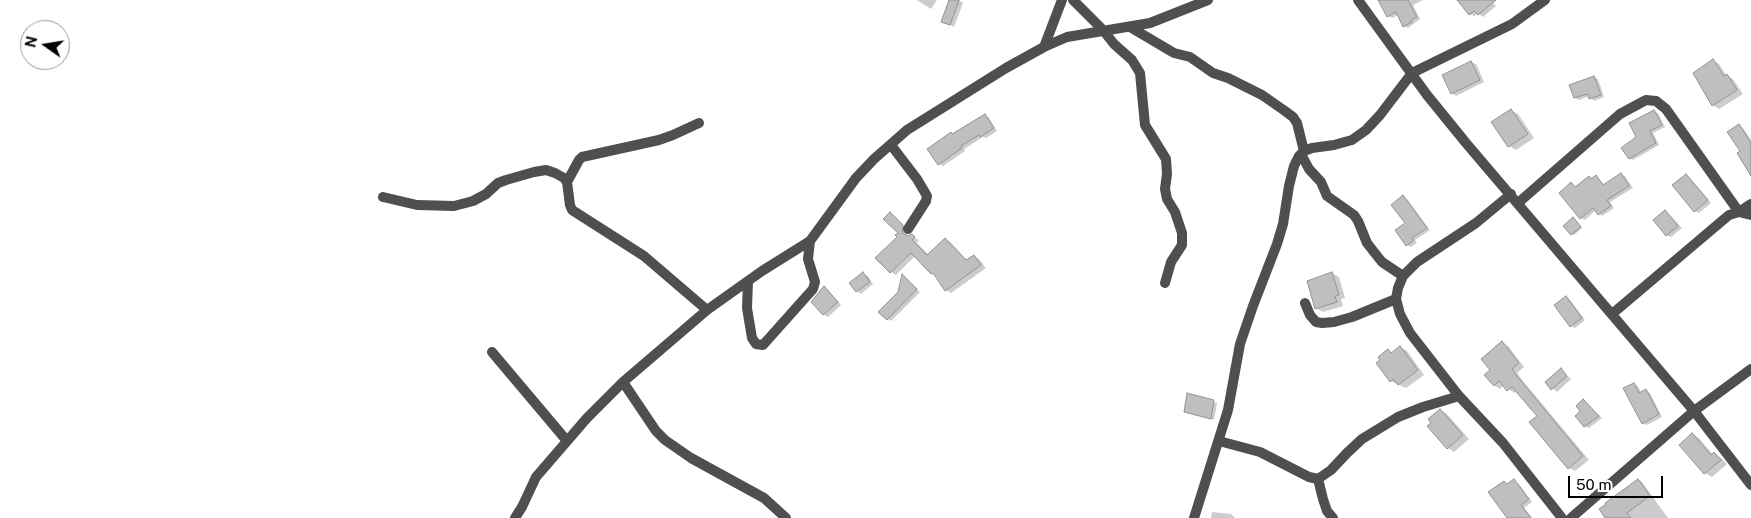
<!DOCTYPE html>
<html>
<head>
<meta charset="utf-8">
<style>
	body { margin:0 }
	#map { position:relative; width:1751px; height:518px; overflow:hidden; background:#fff; font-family:"Public Sans",sans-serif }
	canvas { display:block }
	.north { position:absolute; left:20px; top:20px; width:50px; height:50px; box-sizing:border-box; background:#fff; border:1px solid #999; border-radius:50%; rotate:283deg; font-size:14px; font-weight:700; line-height:20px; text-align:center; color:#000 }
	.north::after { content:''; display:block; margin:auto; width:18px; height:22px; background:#000; clip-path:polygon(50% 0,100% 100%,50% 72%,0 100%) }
	.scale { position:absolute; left:1568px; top:476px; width:95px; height:22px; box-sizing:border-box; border:2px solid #000; border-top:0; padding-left:6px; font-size:15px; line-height:18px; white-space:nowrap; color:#000; -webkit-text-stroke:4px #fff; paint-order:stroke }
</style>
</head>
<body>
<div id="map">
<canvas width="1751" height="518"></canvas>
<div class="north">N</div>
<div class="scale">50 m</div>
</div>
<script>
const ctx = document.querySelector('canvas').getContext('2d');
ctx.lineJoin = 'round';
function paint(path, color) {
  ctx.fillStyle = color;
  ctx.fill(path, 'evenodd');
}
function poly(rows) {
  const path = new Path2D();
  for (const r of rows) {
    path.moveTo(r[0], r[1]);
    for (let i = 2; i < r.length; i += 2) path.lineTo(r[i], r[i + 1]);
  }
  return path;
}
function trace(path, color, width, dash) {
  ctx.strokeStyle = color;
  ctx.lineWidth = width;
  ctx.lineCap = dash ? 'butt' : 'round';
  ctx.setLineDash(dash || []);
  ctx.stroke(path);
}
const shadow = poly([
	[917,0,937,0,931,9],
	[950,0,959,0,963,3,954,27,942,21],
	[1384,0,1423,0,1413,5,1420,19,1408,28,1404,26,1398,15,1392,18,1388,16],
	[1458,0,1495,0,1492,2,1496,6,1483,17,1478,13,1474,16,1470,14],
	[1713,60,1719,64,1726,75,1733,79,1743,94,1719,109,1713,105],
	[1471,62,1476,64,1484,82,1456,96,1452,93],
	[1594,77,1598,79,1604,97,1594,101,1589,96,1579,100,1575,98],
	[1511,110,1518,114,1534,138,1516,150,1509,146,1493,123],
	[1654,111,1658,113,1665,127,1653,133,1659,145,1633,160,1629,158,1637,138],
	[985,115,989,118,997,131,986,138,983,137,964,149,965,151,943,166,939,164,953,135],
	[1739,126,1743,128,1751,140,1751,168],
	[1621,174,1625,176,1633,188,1610,202,1614,208,1602,216,1596,210,1585,220,1581,218,1571,184,1576,187,1589,177,1592,179,1596,176,1605,185],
	[1686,175,1690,178,1711,203,1699,213,1695,211],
	[1403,197,1407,199,1430,230,1415,240,1417,243,1411,247,1407,245,1396,230,1406,223],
	[1665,212,1669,214,1682,228,1671,237,1667,235],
	[890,214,907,229,907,237,912,236,917,239,919,240,917,243,929,255,945,239,950,242,968,261,974,256,979,259,986,268,951,293,946,290,936,276,931,273,915,256,896,275,891,272,899,233],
	[1574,219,1582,228,1574,235,1572,234],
	[1332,273,1339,277,1345,298,1341,299,1343,306,1323,312,1316,308],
	[863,274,868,276,873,284,861,294,857,291],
	[903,276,920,292,891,321,888,319,899,292],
	[824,288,828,290,841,305,828,317,823,314],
	[1566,297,1570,300,1585,320,1575,328,1571,326],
	[1502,343,1508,346,1524,367,1517,373,1523,381,1589,460,1575,471,1569,468,1539,416,1517,391,1514,393,1504,385,1500,389,1494,385,1492,370],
	[1400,347,1407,351,1424,375,1406,388,1390,381,1388,351,1392,353],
	[1561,370,1571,379,1557,392,1546,382],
	[1634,384,1638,386,1641,393,1645,391,1650,393,1662,417,1647,425,1643,423],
	[1188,395,1217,403,1214,420,1185,411],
	[1584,401,1602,418,1589,428,1585,426,1582,411],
	[1440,410,1447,414,1469,439,1454,452,1448,448,1432,423],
	[1692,434,1699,438,1713,455,1714,454,1721,458,1727,464,1712,477,1705,473],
	[1639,480,1642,482,1668,518,1606,518],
	[1514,481,1518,483,1532,502,1524,508,1532,517,1530,518,1509,518,1504,482,1508,485],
	[1212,512,1231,514,1235,518,1211,518]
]);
const building = poly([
	[949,0,959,0,950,25,941,22,949,0],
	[1378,0,1408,0,1417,17,1411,20,1412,22,1403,27,1396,12,1387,17,1378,0],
	[1457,0,1496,0,1478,15,1474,11,1469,15,1457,0],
	[1713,59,1724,76,1727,74,1737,90,1712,106,1693,73,1713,59],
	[1471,61,1480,80,1451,94,1442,75,1471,61],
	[1594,76,1601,95,1589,99,1587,94,1574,98,1569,85,1594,76],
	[1511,109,1528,134,1508,147,1491,122,1511,109],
	[1654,110,1662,125,1650,131,1656,143,1629,159,1621,148,1636,137,1629,123,1654,110],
	[985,114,994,128,980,137,979,135,961,146,962,148,938,165,927,149,951,132,952,134,985,114],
	[1739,124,1751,143,1751,176,1737,153,1740,151,1727,132,1739,124],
	[1621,173,1629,186,1607,200,1611,206,1598,215,1593,208,1580,219,1559,193,1571,182,1575,187,1589,176,1591,179,1596,175,1603,185,1621,173],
	[1686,174,1708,200,1694,212,1672,185,1686,174],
	[1403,195,1427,228,1412,238,1414,240,1406,246,1395,230,1405,223,1391,205,1403,195],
	[1665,210,1678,226,1666,236,1653,220,1665,210],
	[890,212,903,225,902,233,907,236,912,234,915,237,912,240,927,255,945,238,966,260,974,255,981,265,945,291,933,273,931,274,911,253,890,273,875,258,897,237,895,235,898,233,883,219,890,212],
	[1573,217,1581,227,1571,235,1563,226,1573,217],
	[863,272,870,282,856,292,849,283,863,272],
	[1332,272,1339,295,1335,296,1337,302,1315,309,1307,281,1332,272],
	[902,274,917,289,887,320,878,312,898,292,902,274],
	[824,286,838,302,823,315,811,302,824,286],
	[1566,296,1582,318,1570,327,1554,305,1566,296],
	[1502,341,1519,363,1512,369,1517,376,1583,456,1568,469,1529,422,1537,416,1512,387,1507,391,1499,381,1494,386,1484,375,1490,370,1481,359,1502,341],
	[1400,346,1418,370,1398,385,1393,379,1390,382,1376,363,1380,360,1378,357,1388,349,1391,353,1400,346],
	[1561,368,1567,376,1551,390,1545,382,1561,368],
	[1634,383,1639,393,1646,389,1659,414,1642,424,1623,388,1634,383],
	[1187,393,1214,400,1211,419,1184,412,1187,393],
	[1583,399,1599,416,1584,427,1575,416,1580,411,1576,406,1583,399],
	[1440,409,1463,435,1447,449,1427,426,1431,423,1428,419,1440,409],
	[1692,433,1711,455,1714,452,1721,460,1704,474,1679,445,1692,433],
	[1514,479,1529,499,1521,505,1531,518,1507,518,1488,492,1504,481,1507,484,1514,479],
	[1638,479,1650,496,1627,513,1631,518,1605,518,1599,509,1606,504,1605,503,1638,479]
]);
const street = poly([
	[1073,0,1103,30,1114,44,1132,60,1140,73,1145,125,1166,159,1167,174,1165,189,1167,199,1175,212,1182,233,1182,245,1171,262,1165,283],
	[1358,0,1427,95,1466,143,1694,411,1751,485],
	[1130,27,1174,53,1190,57,1213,73,1228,78,1262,95,1285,111,1293,117,1297,123,1304,151],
	[1044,47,1062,0],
	[891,145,917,179,927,196,926,201,908,229],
	[1301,154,1309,169,1321,182,1327,196,1354,215,1358,221,1367,243,1374,252,1382,262,1403,276],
	[567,182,579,160,582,157,659,140,673,135,699,123],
	[1511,194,1476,223,1417,262,1403,276,1398,288,1396,299,1400,314,1410,333,1459,396,1503,443,1562,518],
	[383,197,417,205,454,206,473,201,486,194,498,183,506,180,534,172,546,170,555,173,564,178,567,182,570,205,572,210,644,256,707,310],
	[1518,203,1620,114,1646,100,1656,101,1666,109,1739,212,1751,204],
	[748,281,747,308,752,338,756,344,763,345,813,289,815,282,808,259,810,241],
	[1305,303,1310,315,1316,322,1322,323,1334,322,1352,317,1396,299],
	[1612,314,1729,215,1739,212,1751,215],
	[492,352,567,441],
	[623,382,656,431,665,440,691,458,764,498,786,518],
	[1219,441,1260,452,1309,477,1318,479,1331,470,1347,453,1362,439,1398,417,1423,407,1459,396],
	[1318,479,1323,499,1327,511,1333,518],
	[515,518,522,507,536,477,587,418,623,382,707,310,762,271,810,241,856,178,874,159,907,130,1006,68,1044,47,1067,37,1150,23,1208,0],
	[1194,518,1228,410,1240,344,1253,306,1277,244,1283,224,1289,186,1294,166,1299,156,1304,151,1312,148,1334,145,1352,140,1366,130,1380,115,1412,73,1512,24,1545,0],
	[1571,518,1694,411,1751,369]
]);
paint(shadow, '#0003');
paint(building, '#bfbfbf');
trace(building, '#939393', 1);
trace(street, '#4f4f4f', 10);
</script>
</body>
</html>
